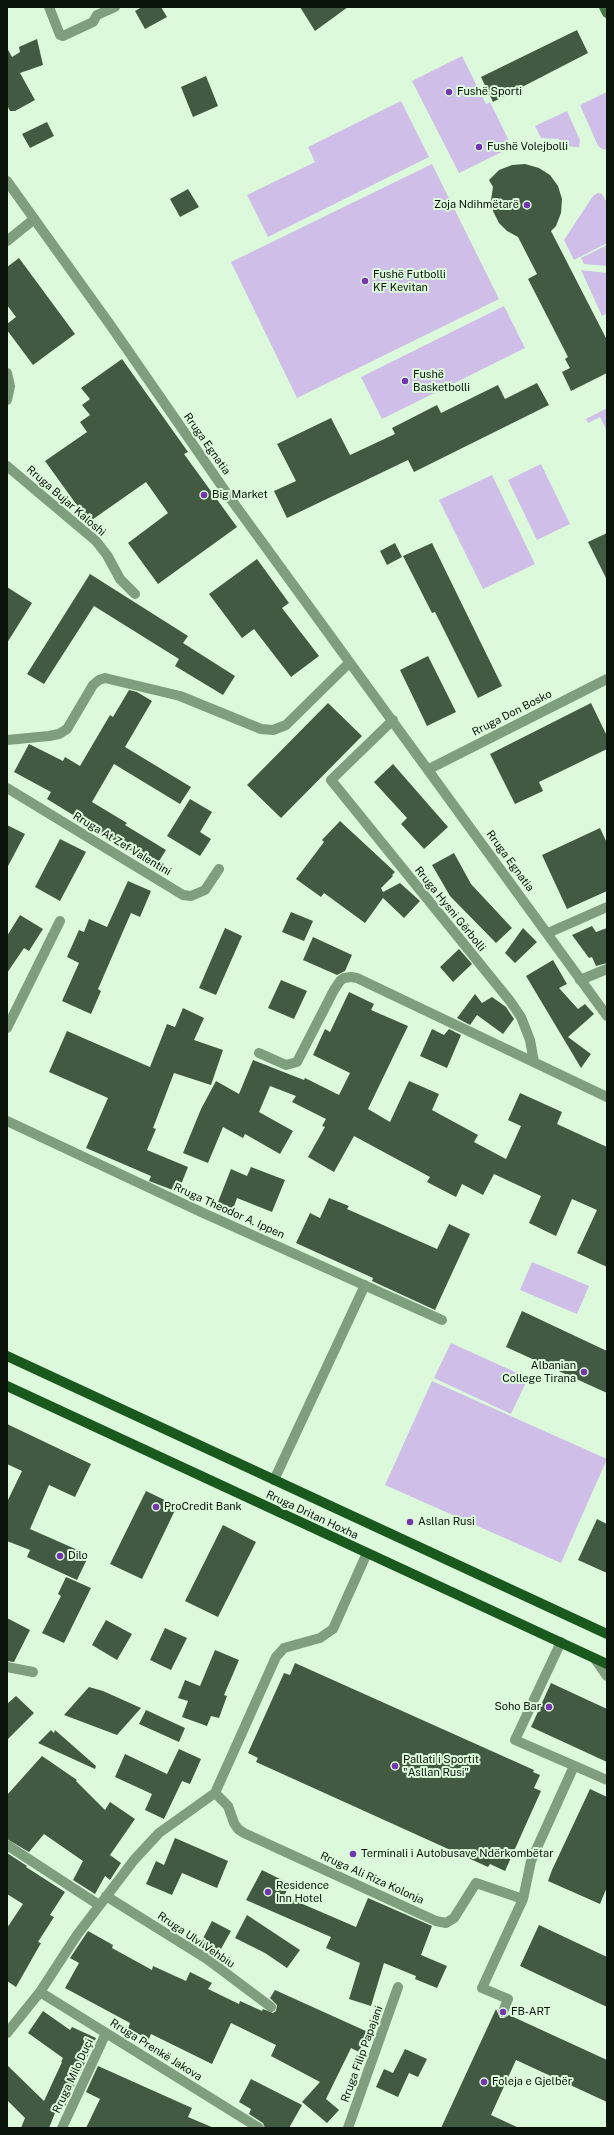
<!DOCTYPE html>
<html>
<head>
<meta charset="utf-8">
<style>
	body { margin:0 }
	#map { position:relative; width:614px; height:2135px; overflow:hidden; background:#ddf9dc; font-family:"Public Sans",sans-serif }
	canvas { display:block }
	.frame { position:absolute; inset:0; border:8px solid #091309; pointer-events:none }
</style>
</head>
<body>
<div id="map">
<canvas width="614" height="2135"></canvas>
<div class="frame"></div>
</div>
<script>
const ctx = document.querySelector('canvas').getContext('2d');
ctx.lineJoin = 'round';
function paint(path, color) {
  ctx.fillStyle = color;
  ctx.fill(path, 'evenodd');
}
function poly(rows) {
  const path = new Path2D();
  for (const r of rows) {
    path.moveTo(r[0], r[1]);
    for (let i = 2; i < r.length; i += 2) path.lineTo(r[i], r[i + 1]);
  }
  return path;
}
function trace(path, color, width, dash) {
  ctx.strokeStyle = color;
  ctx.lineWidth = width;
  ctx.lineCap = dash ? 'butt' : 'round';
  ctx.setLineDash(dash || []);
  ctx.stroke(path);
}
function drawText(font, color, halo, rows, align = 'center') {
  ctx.font = font + ' "Public Sans",sans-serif';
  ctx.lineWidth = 4;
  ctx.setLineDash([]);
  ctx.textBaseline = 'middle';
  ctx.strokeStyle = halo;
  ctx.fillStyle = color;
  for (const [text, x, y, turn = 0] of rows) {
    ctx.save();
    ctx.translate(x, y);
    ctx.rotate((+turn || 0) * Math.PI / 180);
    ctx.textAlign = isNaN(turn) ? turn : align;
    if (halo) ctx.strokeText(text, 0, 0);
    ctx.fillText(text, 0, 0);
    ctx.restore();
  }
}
const green = poly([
	[462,56,486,104,490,102,512,147,459,173,412,81],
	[607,92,607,148,604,150,598,146,580,105],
	[401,101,429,157,268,237,247,195,315,162,308,147],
	[567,111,580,140,579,147,560,146,559,139,541,138,535,126],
	[432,164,499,299,297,398,231,262],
	[598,193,602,194,607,203,607,243,574,260,564,240,593,196],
	[607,245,607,266,584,264,581,258],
	[581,270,607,273,607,313,602,316],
	[504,306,525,348,382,419,361,377],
	[607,408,607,431,600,417,588,423,586,419],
	[541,464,570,524,537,540,508,480],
	[492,475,535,564,483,589,439,500],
	[532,1262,589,1286,577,1314,520,1290],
	[451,1343,528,1378,511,1414,434,1378],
	[432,1381,607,1459,561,1563,385,1485]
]);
const building = poly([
	[142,7,161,7,167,17,145,29,135,11],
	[300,7,348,7,315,31],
	[577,30,588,53,493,102,481,77],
	[37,39,43,65,20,73,35,100,15,111,10,111,7,105,7,48,12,57,20,52,19,47],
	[206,76,218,106,193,117,181,87],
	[47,122,54,136,30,148,22,134],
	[525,164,539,168,550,175,558,186,562,199,561,213,556,226,551,231,607,340,607,373,571,391,562,372,570,368,565,359,568,357,528,279,537,274,518,237,507,231,499,223,493,211,491,200,493,187,489,180,499,170,512,165],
	[188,189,199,207,180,217,170,199],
	[19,258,75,334,33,365,7,330,7,324,16,317,7,305,7,267],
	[122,359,188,452,184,454,237,527,158,584,128,543,168,513,146,482,89,522,45,461,87,432,80,422,90,415,82,405,90,399,81,388],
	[537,383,549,405,414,472,408,460,287,518,274,491,296,481,277,444,331,418,350,455,395,434,392,428,437,405,441,413,498,385,505,399],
	[607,533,607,580,588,542],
	[395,543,402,557,387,565,380,551],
	[432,543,502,686,478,698,435,612,432,613,403,556],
	[257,559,289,603,282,608,319,656,291,677,254,629,242,638,209,594],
	[90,574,188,636,183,643,235,676,223,695,175,666,179,659,94,606,44,684,27,674],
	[7,587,32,603,7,643],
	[428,656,456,712,427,726,400,670],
	[129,690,137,692,152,701,125,747,191,787,180,804,114,764,92,802,127,823,125,825,166,850,156,866,47,799,51,792,14,772,29,744,63,761,65,757,80,766,110,715,113,717],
	[328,703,362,736,281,818,247,785],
	[591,703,607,736,607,749,539,782,543,791,515,804,490,754],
	[393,764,448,827,424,849,401,824,407,818,374,782],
	[190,799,212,812,200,832,211,839,200,856,167,836],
	[340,821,395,872,392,875,393,876,381,888,383,892,400,883,420,901,404,918,383,898,365,923,324,893,321,897,296,879,324,842,322,840],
	[7,825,25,834,7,868],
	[600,828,607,843,607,891,567,909,542,855],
	[60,839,86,852,60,901,35,887],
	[454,853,471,884,512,928,496,943,450,896,432,865],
	[128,881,151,891,140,917,131,913,98,989,101,991,91,1014,62,1001,79,963,67,957,79,930,84,932,89,919,107,927],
	[291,912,313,921,304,941,282,932],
	[20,915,43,929,29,951,24,948,7,973,7,936],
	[592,926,596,932,607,928,607,963,596,966,592,957,589,958,572,935],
	[225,928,242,936,216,995,199,988],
	[523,928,537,942,515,963,505,953],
	[313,937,352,955,345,971,337,975,303,960],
	[459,949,472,964,453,982,440,967],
	[553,960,567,984,559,988,578,1009,585,1004,594,1014,568,1037,591,1054,581,1068,526,976],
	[281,980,307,991,294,1019,268,1008],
	[349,992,374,1004,371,1010,408,1026,368,1109,390,1122,409,1081,439,1094,432,1110,478,1135,474,1142,506,1159,521,1126,508,1120,520,1093,562,1112,557,1124,607,1147,607,1267,577,1253,597,1210,572,1199,556,1236,529,1223,541,1196,494,1174,483,1195,462,1184,456,1197,427,1182,430,1177,354,1136,334,1172,308,1157,325,1127,322,1126,326,1119,292,1102,296,1096,270,1086,259,1112,293,1131,280,1154,245,1134,243,1138,223,1127,208,1163,183,1153,201,1109,216,1081,239,1094,253,1060,304,1080,305,1078,339,1095,350,1073,313,1055,325,1029,330,1032],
	[475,994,482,1003,492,997,506,1007,514,1019,503,1034,477,1015,470,1025,457,1018],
	[183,1008,204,1018,194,1040,223,1050,211,1085,174,1073,153,1128,156,1129,147,1150,188,1167,178,1192,149,1181,151,1176,86,1148,108,1098,49,1072,67,1031,150,1067,167,1024,175,1027],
	[432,1029,444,1035,449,1029,461,1035,447,1068,420,1056],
	[251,1167,285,1180,272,1212,237,1198,233,1209,218,1202,231,1169,247,1176],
	[329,1198,349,1206,347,1209,437,1249,449,1224,470,1234,435,1310,372,1281,373,1278,296,1243,310,1213,320,1218],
	[522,1311,607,1351,607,1393,506,1347],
	[7,1424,91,1464,75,1497,49,1485,30,1529,89,1555,77,1580,27,1557,30,1550,7,1541,7,1502,22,1471,7,1464],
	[146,1491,177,1506,142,1579,110,1564],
	[597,1519,607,1524,607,1573,578,1560],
	[223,1525,256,1542,218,1617,185,1601],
	[66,1577,91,1588,64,1643,42,1633,61,1596,58,1594],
	[7,1618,30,1630,14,1662,7,1661],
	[106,1620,132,1634,117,1660,92,1645],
	[165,1628,187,1638,171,1670,150,1660],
	[215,1650,239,1660,224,1695,227,1696,219,1718,211,1716,207,1726,182,1717,188,1701,178,1698,185,1680,200,1686],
	[295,1663,534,1770,533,1772,540,1775,534,1788,541,1791,505,1871,490,1864,488,1867,256,1762,258,1758,248,1753,284,1673,290,1675],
	[551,1683,607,1709,607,1762,531,1727],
	[89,1687,103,1691,141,1708,117,1735,64,1715],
	[16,1696,34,1713,7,1740,7,1704],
	[146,1710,185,1728,179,1742,139,1724],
	[51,1730,54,1733,55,1730,96,1766,95,1769,38,1743],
	[179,1749,201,1759,190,1784,182,1781,164,1819,145,1810,152,1794,115,1777,125,1754,167,1774],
	[42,1756,77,1780,76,1781,105,1810,110,1802,135,1819,110,1855,121,1863,110,1880,105,1876,95,1894,73,1880,83,1861,44,1834,29,1852,7,1839,7,1795],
	[590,1789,607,1797,607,1887,600,1904,548,1881,552,1870],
	[175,1838,228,1861,217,1888,182,1873,172,1895,146,1884,156,1861,164,1865],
	[7,1853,27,1866,26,1867,65,1892,50,1915,54,1917,38,1942,41,1943,16,1987,7,1981,7,1928,23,1904,7,1894],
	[262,1870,290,1884,284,1896,356,1927,368,1898,432,1926,421,1955,447,1966,437,1988,415,1979,416,1976,384,1963,371,2006,349,1999,360,1963,326,1948,331,1937,246,1900],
	[247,1915,300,1950,287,1968,265,1953,235,1938],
	[212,1921,231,1931,217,1956,199,1946],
	[539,1925,607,1957,607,2007,520,1966],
	[88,1931,113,1945,112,1948,152,1970,153,1966,186,1981,190,1972,212,1983,208,1989,239,2004,240,2001,262,2011,263,2009,273,2013,276,2011,277,2005,270,1998,275,1990,368,2032,359,2052,351,2048,326,2099,339,2110,327,2123,302,2102,320,2082,271,2056,276,2045,231,2023,212,2064,151,2034,149,2039,128,2029,130,2023,65,1988,79,1963,70,1958],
	[496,2009,500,2018,504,2018,509,2015,607,2060,607,2102,516,2060,491,2115,519,2128,441,2128],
	[43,2011,70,2030,72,2027,96,2038,65,2106,59,2103,49,2128,21,2128,25,2118,7,2100,7,2065,44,2101,62,2062,61,2062,63,2058,28,2033],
	[405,2049,427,2059,418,2077,409,2073,398,2097,376,2087,384,2069,393,2073],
	[98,2066,192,2108,188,2117,214,2128,86,2128,100,2099,86,2092],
	[251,2079,302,2105,289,2128,265,2128,263,2123,249,2114,251,2109,239,2102]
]);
const minor = poly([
	[49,7,60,35,63,36,93,22,97,15,115,7],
	[7,241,33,220],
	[7,373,10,386,7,400],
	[7,466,96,541,107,555,120,579,135,594],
	[393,720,331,780,510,1001,521,1017,530,1040,534,1062],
	[7,740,49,736,59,734,67,729,93,685,99,680,105,678,180,696,261,729,273,730,286,725,349,663],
	[429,769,607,679],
	[7,788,183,895,191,896,205,890,219,869],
	[548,933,607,907],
	[580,980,607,969],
	[7,1028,60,921],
	[259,1053,286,1065,297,1062,334,990,340,981,344,978,351,977,357,978,607,1097],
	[7,1121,201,1212,442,1320],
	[274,1480,365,1285],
	[561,1642,515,1740,607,1780],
	[595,1659,607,1676],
	[7,1667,33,1672],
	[215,1793,228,1806,234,1823,238,1829,244,1833,436,1921,446,1923,454,1918,476,1883,523,1899],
	[7,1845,99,1905],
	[106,1896,207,1959,271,2007],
	[40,1992,259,2128],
	[503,2012,508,1999,482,1988,523,1899,531,1861,574,1766],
	[7,2033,40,1992,77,1935,134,1860,159,1833,215,1793,276,1657,284,1648,320,1638,333,1629,367,1553],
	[62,2128,106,2033],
	[348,2128,398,1987]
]);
const tertiary = poly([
	[7,181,111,326,230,498,607,1016]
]);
const secondary = poly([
	[604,7,607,13]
]);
const primary = poly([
	[7,1356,607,1634],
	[7,1386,607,1664]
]);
const markers = [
	[449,92,4,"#7336ab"],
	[479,147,4,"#7336ab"],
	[527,205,4,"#7336ab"],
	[365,281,4,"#7336ab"],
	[405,381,4,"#7336ab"],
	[204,495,4,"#7336ab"],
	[584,1372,4,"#7336ab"],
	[156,1507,4,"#7336ab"],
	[410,1522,4,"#7336ab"],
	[60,1556,4,"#7336ab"],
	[549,1707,4,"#7336ab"],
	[395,1766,4,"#7336ab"],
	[353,1854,4,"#7336ab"],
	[268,1892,4,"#7336ab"],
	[503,2012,4,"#7336ab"],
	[484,2082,4,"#7336ab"]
];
const poiNames = [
	["Fushë Sporti",457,92],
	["Fushë Volejbolli",487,147],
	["Zoja Ndihmëtarë",519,205,"right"],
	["Fushë Futbolli",373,275],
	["KF Kevitan",373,288],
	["Fushë",413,375],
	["Basketbolli",413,388],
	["Big Market",212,495],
	["Albanian",576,1366,"right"],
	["College Tirana",576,1379,"right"],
	["ProCredit Bank",164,1507],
	["Asllan Rusi",418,1522],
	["Dilo",68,1556],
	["Soho Bar",541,1707,"right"],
	["Pallati i Sportit",403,1760],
	["\"Asllan Rusi\"",403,1773],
	["Terminali i Autobusave Ndërkombëtar",361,1854],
	["Residence",276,1886],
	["Inn Hotel",276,1899],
	["FB-ART",511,2012],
	["Foleja e Gjelbër",492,2082]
];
const streetNames = [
	["Rruga Egnatia",207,444,55],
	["Rruga Bujar Kaloshi",66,501,41],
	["Rruga Don Bosko",512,713,-27],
	["Rruga At Zef Valentini",122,844,31],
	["Rruga Egnatia",510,861,54],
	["Rruga Hysni Gërbolli",450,909,51],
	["Rruga Theodor A. Ippen",229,1211,24],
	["Rruga Dritan Hoxha",312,1515,25],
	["Rruga Ali Riza Kolonja",372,1878,24],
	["Rruga Ulvi Vehbiu",196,1940,34],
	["Rruga Prenkë Jakova",156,2050,32],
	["Rruga Filip Papajani",362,2054,-70],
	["Rruga Milo Duçi",73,2076,-65]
];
paint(green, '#cfbee7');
paint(building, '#425a42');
trace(minor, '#7e9e7e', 10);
trace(tertiary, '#7e9e7e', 10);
trace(secondary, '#477647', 10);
trace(primary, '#19591e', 10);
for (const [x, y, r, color] of markers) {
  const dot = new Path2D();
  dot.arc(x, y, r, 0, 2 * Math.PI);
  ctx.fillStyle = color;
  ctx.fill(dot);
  trace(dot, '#ddf9dc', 1.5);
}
drawText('11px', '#091309', '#ddf9dc', poiNames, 'left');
drawText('11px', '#091309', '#ddf9dc', streetNames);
</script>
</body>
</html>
